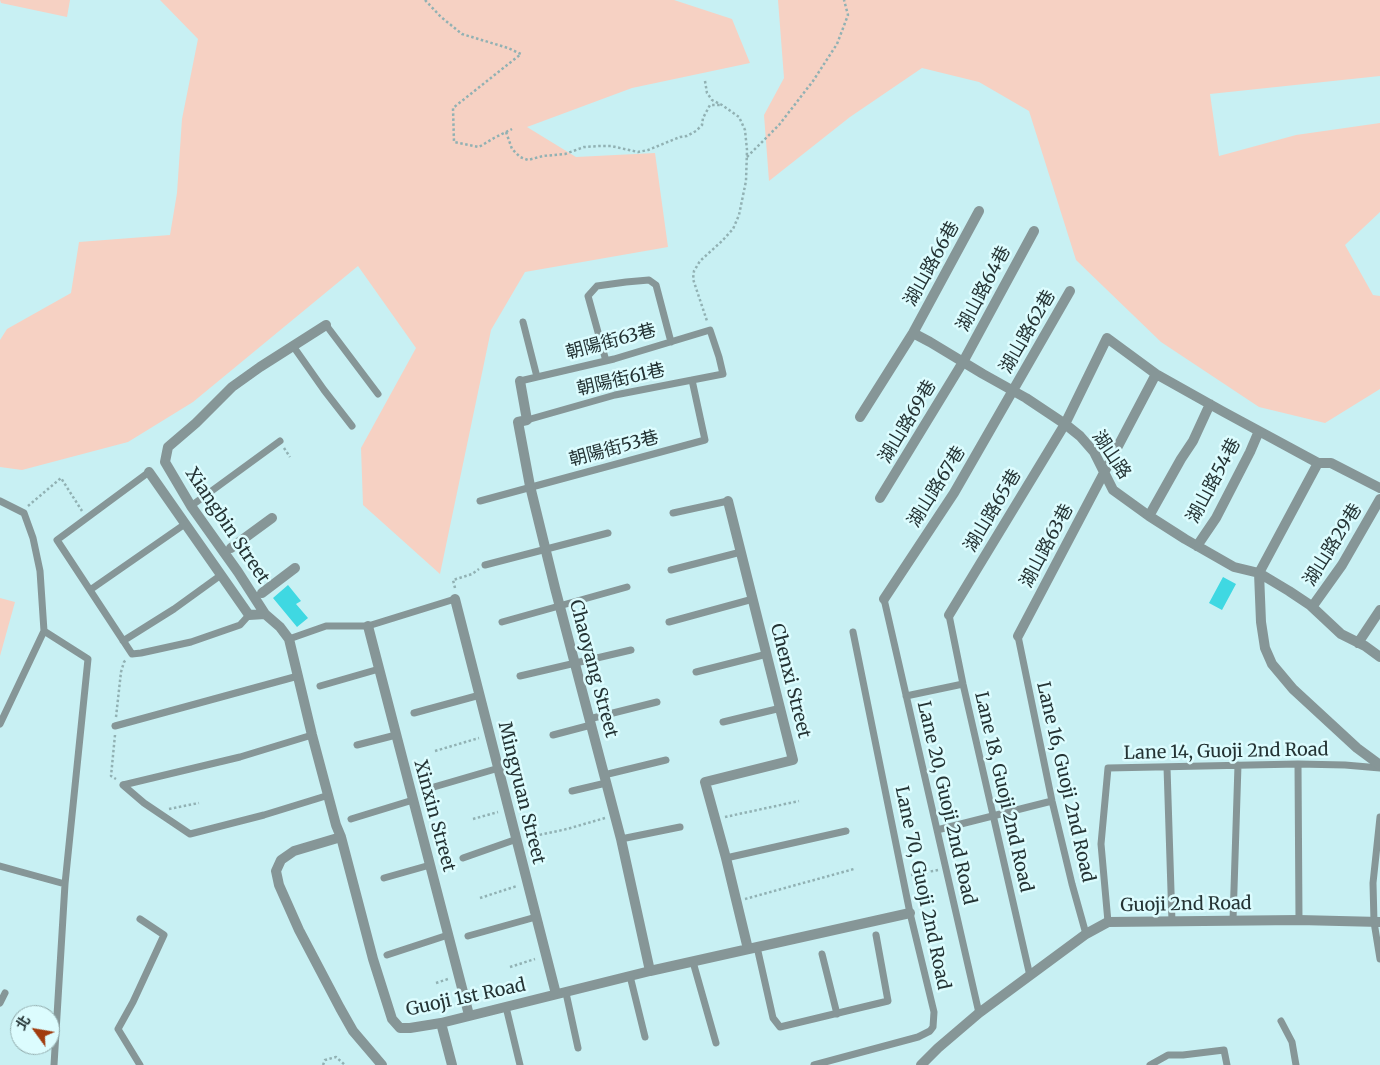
<!DOCTYPE html>
<html>
<head>
<meta charset="utf-8">
<style>
	body { margin:0 }
	#map { position:relative; width:1380px; height:1065px; overflow:hidden; background:#c8f0f3; font-family:Merriweather,"Noto Sans TC",serif }
	canvas { display:block }
	.north { position:absolute; left:10px; top:1005px; width:50px; height:50px; box-sizing:border-box; background:#dcfcfe; border:1px solid #92acad; border-radius:50%; rotate:302deg; font-size:14px; font-weight:700; line-height:20px; text-align:center; color:#243334 }
	.north::after { content:''; display:block; margin:auto; width:18px; height:22px; background:#a13c0e; clip-path:polygon(50% 0,100% 100%,50% 72%,0 100%) }
</style>
</head>
<body>
<div id="map">
<canvas width="1380" height="1065"></canvas>
<div class="north">北</div>
</div>
<script>
const ctx = document.querySelector('canvas').getContext('2d');
ctx.lineJoin = 'round';
function paint(path, color) {
  ctx.fillStyle = color;
  ctx.fill(path, 'evenodd');
}
function poly(rows) {
  const path = new Path2D();
  for (const r of rows) {
    path.moveTo(r[0], r[1]);
    for (let i = 2; i < r.length; i += 2) path.lineTo(r[i], r[i + 1]);
  }
  return path;
}
function trace(path, color, width, dash) {
  ctx.strokeStyle = color;
  ctx.lineWidth = width;
  ctx.lineCap = dash ? 'butt' : 'round';
  ctx.setLineDash(dash || []);
  ctx.stroke(path);
}
function drawText(font, color, halo, rows, align = 'center') {
  ctx.font = font + ' Merriweather,"Noto Sans TC",serif';
  ctx.lineWidth = 5;
  ctx.setLineDash([]);
  ctx.textBaseline = 'middle';
  ctx.strokeStyle = halo;
  ctx.fillStyle = color;
  for (const [text, x, y, turn = 0] of rows) {
    ctx.save();
    ctx.translate(x, y);
    ctx.rotate((+turn || 0) * Math.PI / 180);
    ctx.textAlign = isNaN(turn) ? turn : align;
    if (halo) ctx.strokeText(text, 0, 0);
    ctx.fillText(text, 0, 0);
    ctx.restore();
  }
}
const green = poly([
	[0,0,70,0,67,17,1,3],
	[160,0,674,0,732,19,750,63,632,88,527,127,576,157,655,153,668,247,525,272,491,330,440,574,363,505,361,448,416,348,358,266,193,402,128,442,22,470,0,467,0,340,7,329,71,293,79,242,170,235,177,193,182,119,198,39],
	[778,0,1380,0,1380,76,1210,94,1219,156,1296,135,1380,123,1380,212,1345,245,1373,295,1380,296,1380,389,1325,423,1259,407,1161,342,1076,260,1029,111,979,82,922,68,850,117,769,181,764,115,784,78],
	[0,598,15,602,0,656]
]);
const building = poly([
	[1223,577,1236,584,1222,610,1209,603],
	[288,585,301,601,296,604,308,618,297,627,273,598]
]);
const path = poly([
	[425,0,441,17,462,34,508,48,521,54,453,108,454,142,479,147,494,138,512,129],
	[705,81,707,93,712,100,722,105,739,117,745,130,747,150,746,181,739,215,733,229,722,241,700,261,694,271,693,279,707,321],
	[506,132,512,149,520,157,528,160,543,156,565,154,584,147,600,146,611,146,638,152,648,150,680,137,687,136,696,131,702,125,703,118,710,105,721,105],
	[747,157,779,125,813,81,837,44,848,15,844,0],
	[284,448,290,457],
	[28,506,61,478,82,511],
	[455,588,453,580,472,574,479,569],
	[116,717,121,672,124,662,127,659],
	[115,735,111,776,116,779],
	[435,751,479,738],
	[169,809,199,803],
	[725,817,799,801],
	[473,819,498,812],
	[525,838,567,829,605,818],
	[911,875,938,870],
	[480,898,517,886],
	[745,899,854,869],
	[510,967,535,959],
	[436,983,448,979],
	[323,1065,325,1060,336,1057,345,1065]
]);
const lane = poly([
	[523,322,537,377],
	[326,325,378,394],
	[293,346,324,390,352,426],
	[606,361,588,296,597,286,626,282,649,280,656,285,671,342],
	[520,381,614,359,710,330,719,357,723,374,615,395,527,420],
	[149,472,57,540,132,654,141,653,191,642,240,625,249,615],
	[0,501,24,513,33,538,40,571,44,631,88,659,65,884,54,1065],
	[480,501,705,440,692,380],
	[191,506,280,441],
	[673,513,728,501],
	[485,565,608,533],
	[671,570,741,552],
	[90,590,185,524],
	[884,599,979,1013],
	[949,615,963,684,1030,976],
	[502,622,627,587],
	[669,622,753,599],
	[1018,636,1052,801,1072,884,1086,934],
	[289,639,326,626,368,626,455,599],
	[123,641,174,609,221,575],
	[696,672,767,654],
	[520,676,631,650],
	[320,686,379,669],
	[906,696,963,684],
	[414,713,480,695],
	[589,719,657,702],
	[723,722,781,708],
	[0,724,44,631],
	[115,726,298,676],
	[553,735,591,725],
	[357,745,396,735],
	[1298,764,1299,920],
	[1167,767,1172,922],
	[604,775,666,760],
	[123,785,144,803,190,834,264,815,329,795],
	[123,785,240,757,312,735],
	[427,789,499,768],
	[572,791,606,783],
	[1380,817,1373,883,1374,922,1380,959],
	[351,819,413,800],
	[937,830,1052,801],
	[621,839,680,827],
	[463,858,517,839],
	[726,858,846,831],
	[0,866,65,884],
	[384,878,430,865],
	[1233,920,1238,765],
	[1108,922,1101,844,1108,768,1298,764,1345,765,1380,768],
	[468,936,536,917],
	[757,947,773,1018,780,1027,888,1001,876,935],
	[822,954,837,1014],
	[387,955,448,935],
	[693,962,716,1043],
	[630,976,645,1037],
	[566,993,578,1048],
	[0,1003,5,993],
	[506,1007,520,1065],
	[1281,1021,1292,1042,1296,1065],
	[140,1065,118,1029,133,1002,164,935,140,919],
	[814,1065,918,1037,930,1031,933,1027,934,1012,910,913,853,632],
	[1150,1065,1168,1055,1183,1055,1224,1050,1227,1065]
]);
const street = poly([
	[913,333,930,342,983,374,1026,398,1065,424,1080,436,1094,452,1113,490,1149,516,1185,539,1234,567,1259,573,1289,591,1310,605,1341,634,1365,646,1380,657],
	[520,381,527,420,518,422,530,486,555,588,621,839,650,971],
	[860,417,913,333,979,211],
	[1318,463,1259,573,1261,622,1265,648,1272,664,1293,689,1357,748,1380,765],
	[149,472,249,615,265,614,280,627,289,639,312,735,336,825,341,837],
	[880,498,963,362,1034,231],
	[728,501,793,760,705,782,726,858,748,949],
	[1149,516,1181,459,1193,441,1210,404],
	[1197,546,1216,518,1250,452,1259,431],
	[231,548,272,518],
	[262,593,295,568],
	[455,599,556,994],
	[884,599,954,493,1070,291],
	[1312,607,1342,565,1380,499],
	[265,614,238,572,191,506,165,462,168,447,196,423,232,387,260,367,326,325],
	[949,615,1065,424,1107,338,1156,374,1222,411,1318,463,1331,463,1380,488],
	[368,626,469,1015],
	[1018,636,1156,374],
	[1358,643,1380,610],
	[441,1023,452,1065],
	[382,1065,353,1031,340,1008,299,930,279,885,276,871,281,860,294,851,341,837,373,959,392,1019,400,1028,410,1028,441,1023,650,971,910,913],
	[921,1065,938,1048,979,1013,1086,934,1108,922,1299,920,1380,922]
]);
const streetNames = [
	["湖山路66巷",932,264,-61],
	["湖山路64巷",984,289,-62],
	["湖山路62巷",1028,332,-60],
	["朝陽街63巷",611,342,-15],
	["朝陽街61巷",621,380,-13],
	["湖山路69巷",908,422,-59],
	["朝陽街53巷",614,449,-15],
	["湖山路",1111,455,56],
	["湖山路54巷",1214,481,-62],
	["湖山路67巷",937,487,-58],
	["湖山路65巷",993,511,-59],
	["Xiangbin Street",227,526,56],
	["湖山路29巷",1333,545,-58],
	["湖山路63巷",1047,546,-62],
	["Chaoyang Street",593,669,75],
	["Chenxi Street",790,681,76],
	["Lane 14, Guoji 2nd Road",1226,752,-1],
	["Lane 16, Guoji 2nd Road",1065,782,77],
	["Lane 18, Guoji 2nd Road",1003,792,77],
	["Mingyuan Street",521,793,76],
	["Lane 20, Guoji 2nd Road",946,803,77],
	["Xinxin Street",434,816,75],
	["Lane 70, Guoji 2nd Road",922,888,78],
	["Guoji 2nd Road",1186,905,-1],
	["Guoji 1st Road",466,998,-12]
];
paint(green, '#f6d1c3');
paint(building, '#3fd8e2');
trace(path, '#91b1b3', 2.5, [2.5, 2.5]);
trace(lane, '#869697', 7);
trace(street, '#869697', 10);
drawText('18px', '#243334', '#dcfcfe', streetNames);
</script>
</body>
</html>
